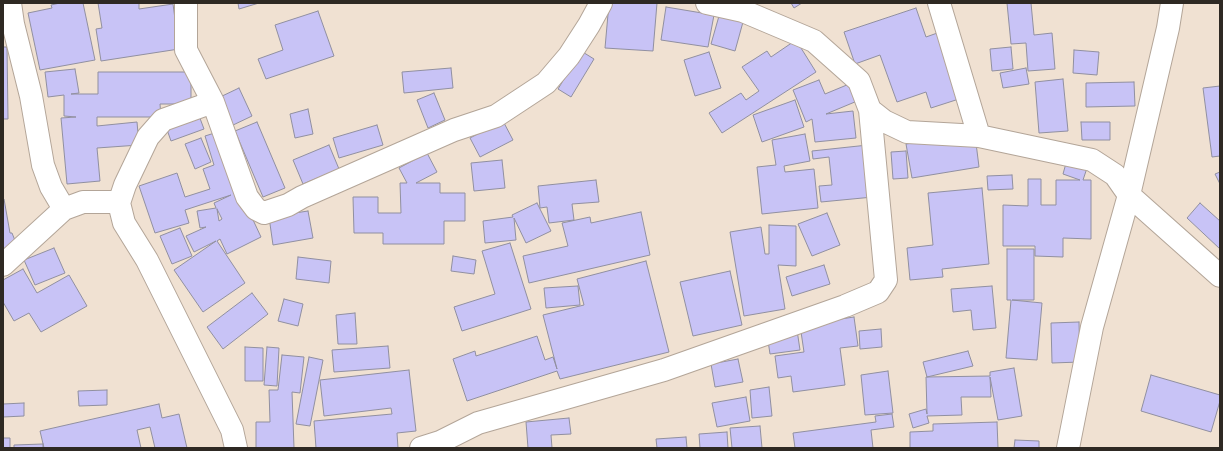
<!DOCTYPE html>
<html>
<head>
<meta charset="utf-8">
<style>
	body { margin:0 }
	#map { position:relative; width:1223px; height:451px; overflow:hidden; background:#f0e1d2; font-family:"Varela Round",sans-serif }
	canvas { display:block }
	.frame { position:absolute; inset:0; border:4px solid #2e2923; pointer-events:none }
</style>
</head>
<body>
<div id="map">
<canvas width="1223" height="451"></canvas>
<div class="frame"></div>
</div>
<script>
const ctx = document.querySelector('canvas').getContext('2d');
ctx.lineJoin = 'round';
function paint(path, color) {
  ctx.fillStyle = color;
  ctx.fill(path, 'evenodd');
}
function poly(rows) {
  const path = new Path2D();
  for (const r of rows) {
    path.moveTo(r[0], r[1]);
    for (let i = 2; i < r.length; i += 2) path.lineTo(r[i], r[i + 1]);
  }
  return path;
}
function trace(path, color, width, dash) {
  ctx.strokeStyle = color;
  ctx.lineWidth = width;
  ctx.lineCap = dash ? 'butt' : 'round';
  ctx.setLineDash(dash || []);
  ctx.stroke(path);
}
const building = poly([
	[60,3,83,3,95,60,40,70,28,13,52,8,51,5,60,3],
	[98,3,139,3,139,9,173,4,179,49,101,61,96,29,102,28,98,3],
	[238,3,259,3,239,9,238,3],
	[609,3,657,3,653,51,605,48,609,3],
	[791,3,802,3,794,8,791,3],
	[1007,3,1031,3,1034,35,1052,33,1055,69,1028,71,1026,43,1011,44,1007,3],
	[666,7,714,15,708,47,661,40,666,7],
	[916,8,926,37,943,31,962,98,931,108,926,92,897,102,880,55,855,64,844,32,916,8],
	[318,11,334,56,266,79,258,59,283,50,275,25,318,11],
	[719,16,743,22,735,51,711,44,719,16],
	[796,40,816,72,722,133,709,113,741,93,746,100,759,91,742,67,767,51,771,57,796,40],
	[3,47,7,47,8,119,3,119,3,47],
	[1011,47,1013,69,992,71,990,49,1011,47],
	[1074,50,1099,52,1097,75,1073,73,1074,50],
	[581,51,594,59,571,97,558,89,581,51],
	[709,52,721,88,695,96,684,60,709,52],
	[451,68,453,88,404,93,402,72,451,68],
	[1026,68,1029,84,1003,88,1000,73,1026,68],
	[75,69,79,93,71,94,98,94,98,72,191,72,191,104,160,104,161,117,97,117,97,126,137,122,139,145,97,148,100,181,67,184,61,118,76,117,64,116,64,95,48,97,45,72,75,69],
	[1063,79,1068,131,1039,133,1035,82,1063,79],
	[819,80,825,94,854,82,862,99,826,114,853,111,856,138,815,142,812,119,806,122,793,90,819,80],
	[1134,82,1135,106,1086,107,1086,83,1134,82],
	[1220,86,1220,156,1212,157,1203,88,1220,86],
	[239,88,252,116,231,126,218,98,239,88],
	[434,93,445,120,428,128,417,100,434,93],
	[795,100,804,127,762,142,753,115,795,100],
	[308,109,313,134,295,138,290,114,308,109],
	[198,113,204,129,171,141,165,124,198,113],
	[503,121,513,140,480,157,470,138,503,121],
	[257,122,285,188,263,197,235,131,257,122],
	[1081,122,1110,122,1110,140,1082,140,1081,122],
	[377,125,383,145,339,158,333,138,377,125],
	[221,131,240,192,261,237,227,254,220,239,217,241,245,283,203,312,174,270,216,241,194,252,186,236,206,227,200,228,197,211,216,208,214,203,231,195,185,210,189,223,155,233,139,186,177,173,185,197,210,189,203,169,214,165,205,136,221,131],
	[217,209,222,219,219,221,217,209],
	[805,134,810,161,784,166,785,172,814,169,818,208,762,214,757,167,776,165,772,140,805,134],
	[957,136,959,146,976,143,979,167,912,178,906,144,957,136],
	[201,138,211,162,195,169,185,144,201,138],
	[329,145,339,169,303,184,293,160,329,145],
	[868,145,873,197,821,202,819,186,832,185,829,157,813,159,812,151,868,145],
	[906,151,908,178,893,179,891,152,906,151],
	[427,153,437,172,416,183,440,183,440,193,465,193,465,221,444,221,444,244,383,244,383,233,354,233,353,197,378,197,378,213,401,213,400,183,407,183,399,168,427,153],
	[1068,156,1089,162,1083,180,1091,180,1091,239,1063,238,1063,257,1035,256,1035,246,1003,246,1003,205,1028,206,1028,179,1041,179,1041,205,1056,205,1056,180,1080,180,1063,174,1068,156],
	[502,160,505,188,474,191,471,163,502,160],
	[1220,172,1220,184,1215,174,1220,172],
	[1012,175,1013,189,988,190,987,176,1012,175],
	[596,180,599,202,572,204,574,220,549,223,547,207,540,208,538,186,596,180],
	[982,188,989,264,942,269,943,277,910,280,907,248,933,245,928,193,982,188],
	[3,199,4,199,10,233,12,233,18,248,3,254,3,199],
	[537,203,551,231,526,243,514,218,516,240,485,243,483,221,513,217,512,215,537,203],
	[1200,203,1220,221,1220,249,1187,218,1200,203],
	[308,211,313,238,273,245,269,217,308,211],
	[641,212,650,255,529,283,523,256,568,246,562,223,590,217,591,223,641,212],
	[827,213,840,245,812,256,798,224,827,213],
	[769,225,796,226,796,266,778,265,785,309,744,316,730,232,761,227,765,254,769,254,769,225],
	[180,228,192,256,172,264,160,236,180,228],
	[510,243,531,309,462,331,454,307,495,294,482,251,510,243],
	[54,248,65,273,35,285,24,260,54,248],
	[1007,249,1034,249,1034,300,1012,300,1042,303,1037,360,1006,358,1011,300,1007,300,1007,249],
	[453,256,476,260,474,274,451,271,453,256],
	[298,257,331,261,329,283,296,279,298,257],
	[646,261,669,352,560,379,557,371,467,401,453,359,475,351,476,356,537,336,545,360,553,357,557,369,543,315,584,305,577,279,646,261],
	[824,265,830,284,792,296,786,277,824,265],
	[23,269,37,293,69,275,87,306,41,332,29,313,14,321,3,302,3,280,23,269],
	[730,271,742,325,693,336,680,282,730,271],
	[578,286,580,305,546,308,544,288,578,286],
	[992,286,996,328,973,330,971,310,953,312,951,289,992,286],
	[252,293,268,314,223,349,207,327,252,293],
	[284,299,303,304,298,326,278,321,284,299],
	[355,313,357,344,338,344,336,315,355,313],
	[854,317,858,346,840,348,845,385,793,392,791,376,778,378,775,356,804,352,800,325,854,317],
	[1079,322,1080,362,1052,363,1051,323,1079,322],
	[881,329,882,347,860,349,859,331,881,329],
	[797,330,800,350,770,354,767,334,797,330],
	[388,346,390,368,334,372,332,350,388,346],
	[245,347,263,348,263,381,245,381,245,347],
	[267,347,279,348,277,386,264,385,267,347],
	[968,351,973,366,927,377,923,362,968,351],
	[282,355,304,357,300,393,292,392,294,448,256,448,256,422,270,422,269,390,278,390,282,355],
	[309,357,323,360,310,426,296,424,309,357],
	[738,359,743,382,715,387,711,364,738,359],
	[1014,368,1022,416,998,420,990,377,991,397,961,397,962,415,927,416,929,423,913,428,909,414,926,409,927,414,926,377,990,376,990,372,1014,368],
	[409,370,416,431,397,433,398,448,316,448,314,421,392,414,391,408,324,416,320,380,409,370],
	[888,371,893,413,865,415,861,375,888,371],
	[1151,375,1220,395,1220,401,1211,432,1141,411,1151,375],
	[769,387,772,416,752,418,750,390,769,387],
	[107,390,107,405,79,406,78,391,107,390],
	[746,397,750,421,717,427,712,403,746,397],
	[24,403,24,416,3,417,3,404,24,403],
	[159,404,162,418,179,414,187,448,155,448,150,427,137,430,141,448,44,448,40,431,159,404],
	[892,414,894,427,871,430,873,448,795,448,793,433,876,422,875,416,892,414],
	[569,418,571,434,551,435,552,448,528,448,526,422,569,418],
	[997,422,998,448,910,448,910,432,933,431,933,424,997,422],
	[760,426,762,448,732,448,730,428,760,426],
	[727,432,728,448,700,448,699,434,727,432],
	[686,437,687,448,657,448,656,439,686,437],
	[3,438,10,438,10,448,3,448,3,438],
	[1015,440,1039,441,1039,448,1014,448,1015,440],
	[43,444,43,448,14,448,14,445,43,444]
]);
const minor = poly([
	[10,3,13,24,31,96,43,165,51,187,64,209],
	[186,3,186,50,213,102,247,197,256,209,264,213,288,205,302,197,454,130,496,116,546,83,569,56,589,25,601,3],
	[939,3,979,136],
	[213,102,163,120,148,137,125,185,119,203,124,223,147,260,232,430,236,448],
	[870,110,884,121,907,132,979,136,1092,160,1115,175,1129,195,1220,276],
	[3,265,64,209,83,202,116,202,119,203],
	[421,448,440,442,478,423,664,370,845,306,878,292,886,280,870,110,859,81,814,41,743,11,707,3],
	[1068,448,1092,327,1129,195,1168,28,1172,3]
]);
paint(building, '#c8c3f6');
trace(building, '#908fa0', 1);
trace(minor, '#b3a598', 24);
trace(minor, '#fff', 22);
</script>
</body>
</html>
